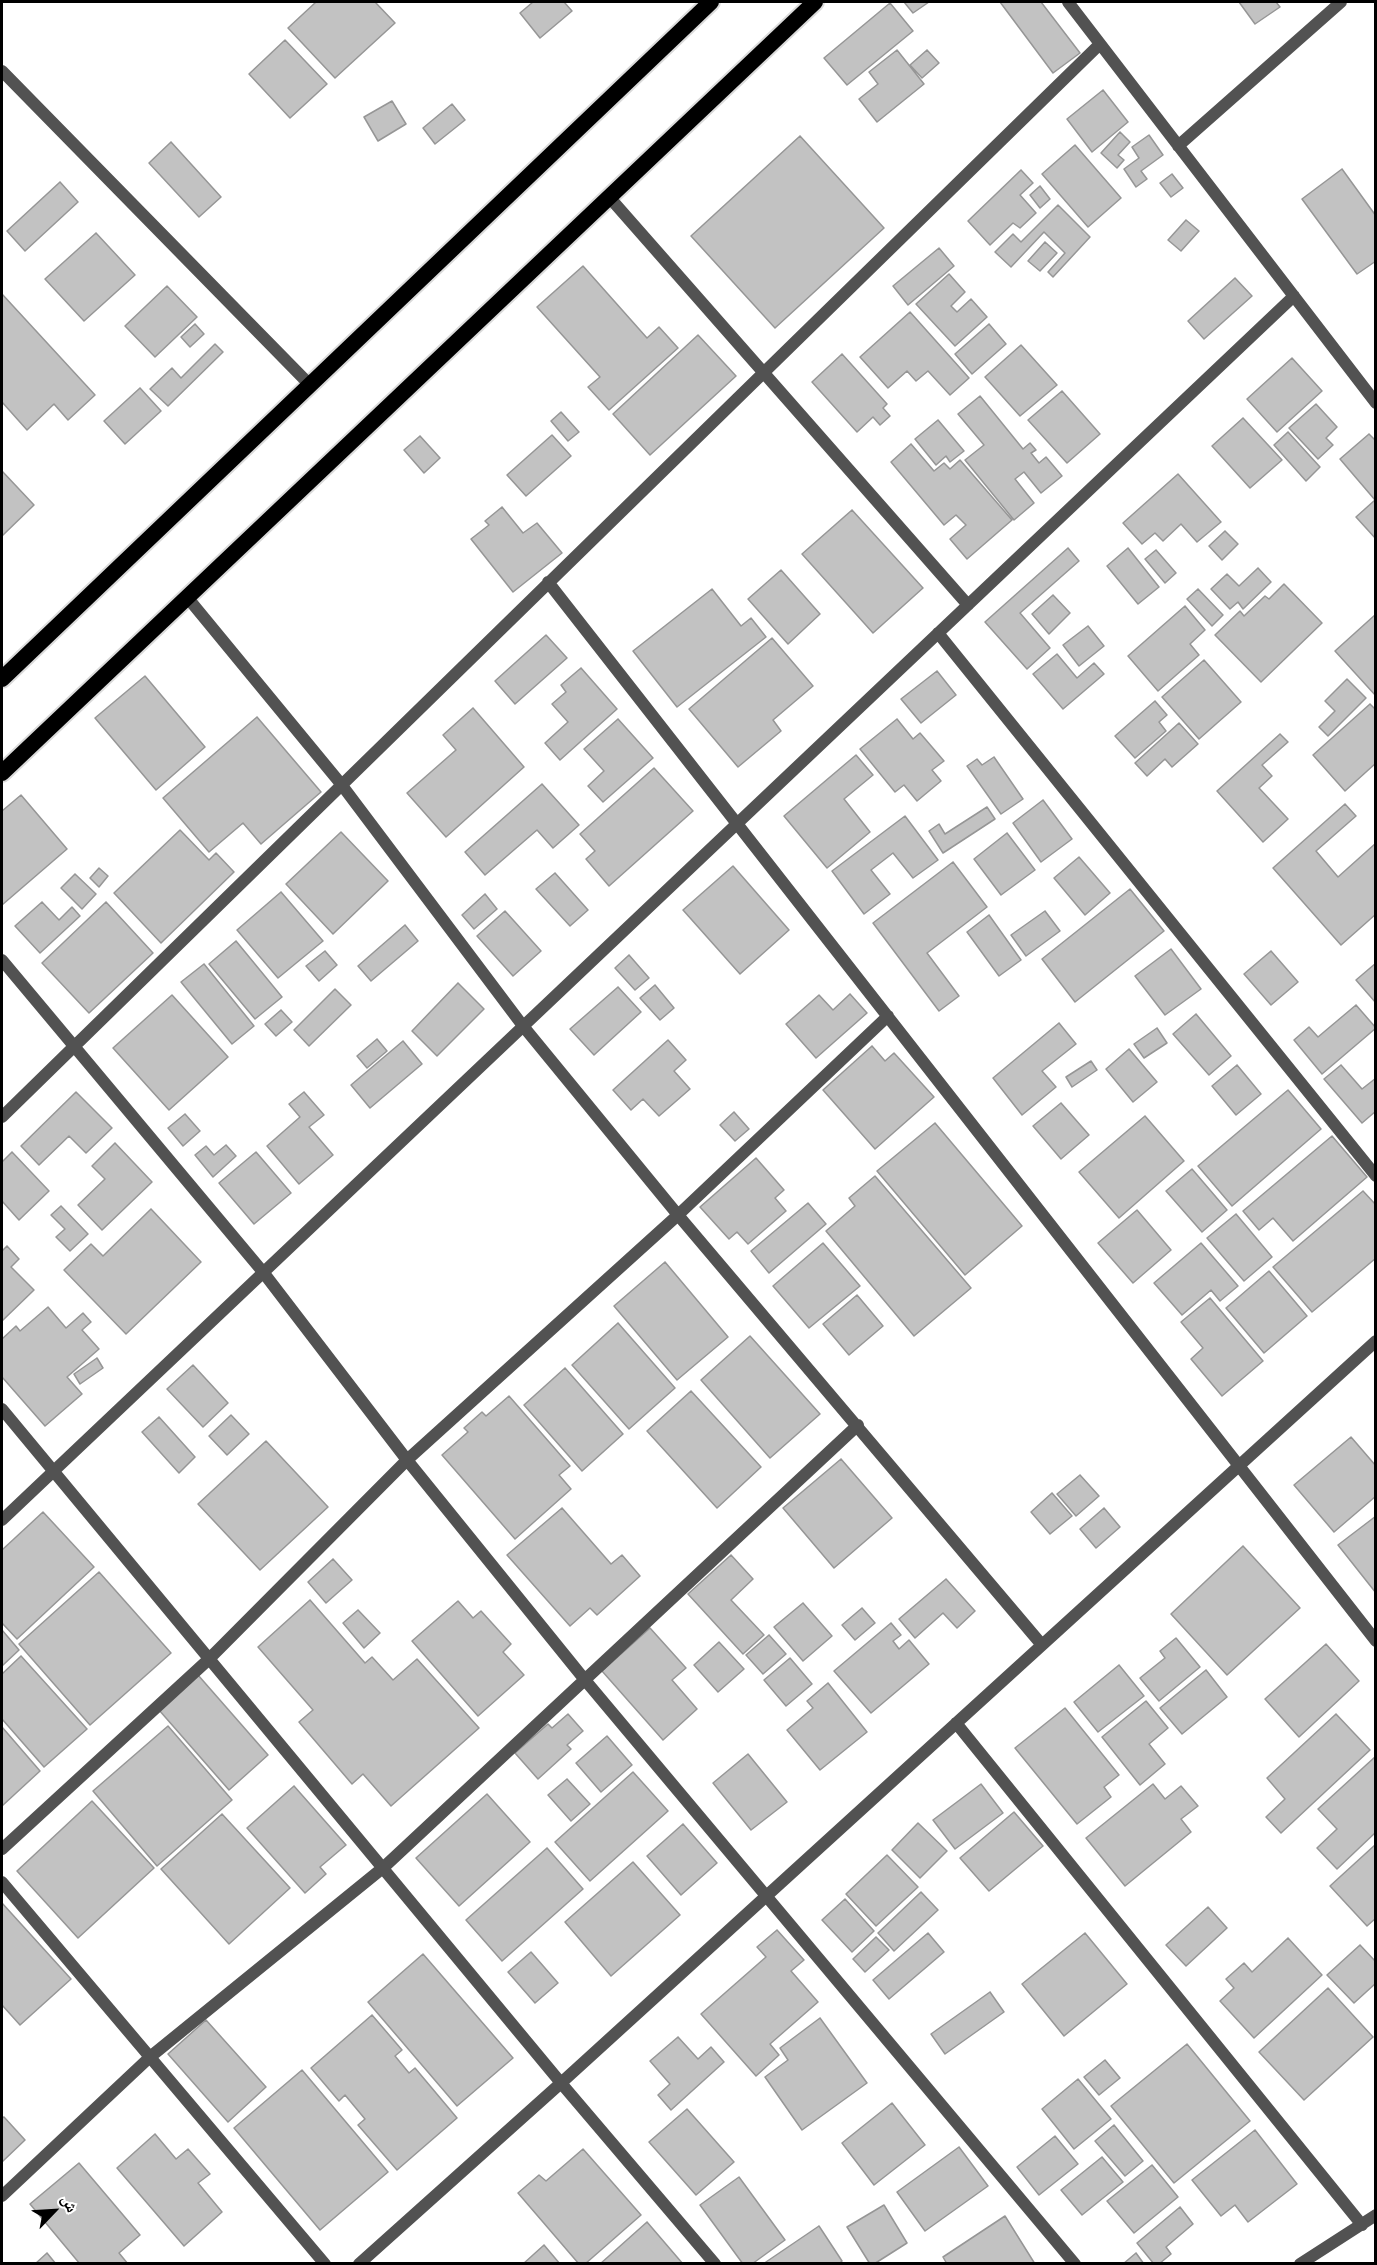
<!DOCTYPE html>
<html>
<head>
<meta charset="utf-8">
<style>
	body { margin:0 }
	#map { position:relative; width:1377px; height:2265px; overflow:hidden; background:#fff; font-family:"Noto Sans","Noto Naskh Arabic",sans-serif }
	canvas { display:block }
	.frame { position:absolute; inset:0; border:3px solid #000; pointer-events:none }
	.north { position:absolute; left:24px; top:2181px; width:60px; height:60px; -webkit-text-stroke:4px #fff; paint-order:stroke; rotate:65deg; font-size:16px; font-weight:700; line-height:24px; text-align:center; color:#000 }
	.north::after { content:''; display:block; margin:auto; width:21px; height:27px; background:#000; clip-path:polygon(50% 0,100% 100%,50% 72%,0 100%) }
</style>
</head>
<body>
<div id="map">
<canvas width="1377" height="2265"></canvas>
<div class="frame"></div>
<div class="north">ش</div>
</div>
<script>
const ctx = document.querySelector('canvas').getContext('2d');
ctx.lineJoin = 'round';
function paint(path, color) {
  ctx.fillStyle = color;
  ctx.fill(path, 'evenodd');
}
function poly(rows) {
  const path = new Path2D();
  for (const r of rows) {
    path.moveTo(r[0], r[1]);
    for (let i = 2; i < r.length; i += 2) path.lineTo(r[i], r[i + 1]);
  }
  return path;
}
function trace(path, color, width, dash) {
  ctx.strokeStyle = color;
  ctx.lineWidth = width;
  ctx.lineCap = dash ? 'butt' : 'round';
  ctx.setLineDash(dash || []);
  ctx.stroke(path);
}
const building = poly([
	[316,2,375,2,395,23,335,78,288,28,316,2],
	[533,2,564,2,572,11,540,38,520,13,533,2],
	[904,2,929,2,913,13,904,2],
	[1000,2,1041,2,1080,53,1053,73,1000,2],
	[1239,2,1276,2,1280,7,1255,24,1239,2],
	[890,3,913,31,847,85,824,58,890,3],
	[285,40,327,84,290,118,249,74,285,40],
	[897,50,924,84,877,122,859,99,878,84,869,72,897,50],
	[927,50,939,63,922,78,910,65,927,50],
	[1103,90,1128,122,1092,152,1067,119,1103,90],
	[392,101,406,124,378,141,364,117,392,101],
	[452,104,465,120,435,144,423,128,452,104],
	[1120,132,1130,142,1118,155,1124,160,1117,168,1101,153,1120,132],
	[1149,135,1163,155,1141,171,1147,179,1136,187,1124,169,1139,158,1132,147,1149,135],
	[800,136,884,228,775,328,691,236,800,136],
	[171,142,221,197,199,217,149,163,171,142],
	[1075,145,1121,198,1088,227,1042,174,1075,145],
	[1342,169,1376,216,1376,261,1357,274,1302,199,1342,169],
	[1021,170,1033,183,1020,195,1036,213,1020,228,1013,223,990,245,968,221,1021,170],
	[1172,174,1183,188,1171,197,1160,183,1172,174],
	[60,182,78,202,25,251,7,231,60,182],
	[1040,186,1050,199,1040,208,1030,195,1040,186],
	[1058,205,1090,237,1053,277,1048,272,1065,253,1044,232,1011,267,995,252,1013,234,1021,242,1058,205],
	[1186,220,1199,231,1181,251,1168,240,1186,220],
	[96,233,135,275,84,321,45,279,96,233],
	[1045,242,1057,253,1040,271,1028,261,1045,242],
	[939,248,954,266,908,305,893,286,939,248],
	[583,266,647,338,659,327,678,348,609,410,588,387,600,377,537,307,583,266],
	[949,274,965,292,951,306,957,312,971,299,987,317,955,346,916,304,949,274],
	[1235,278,1252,296,1204,339,1188,321,1235,278],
	[167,286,197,317,155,357,125,326,167,286],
	[2,294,95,395,68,420,54,404,27,430,2,402,2,294],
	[910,312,969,378,950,395,928,371,916,381,907,371,888,388,860,357,910,312],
	[195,324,204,334,190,347,181,337,195,324],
	[989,324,1006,344,972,374,955,354,989,324],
	[698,335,736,376,650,455,613,414,698,335],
	[215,344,223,352,168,406,150,389,172,368,181,378,215,344],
	[1021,345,1057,385,1020,416,985,377,1021,345],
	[842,354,887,404,883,408,890,416,880,425,873,417,857,432,812,382,842,354],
	[1292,358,1322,391,1277,432,1247,399,1292,358],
	[140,388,161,411,125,444,104,421,140,388],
	[1062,391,1100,434,1067,463,1028,420,1062,391],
	[980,396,1023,449,1030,443,1036,450,1031,453,1039,463,1046,457,1062,476,1041,493,1024,472,1015,479,1034,503,1014,520,965,460,984,445,958,414,980,396],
	[1316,404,1337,427,1326,438,1333,445,1318,459,1289,428,1316,404],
	[561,412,579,432,568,441,551,421,561,412],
	[1243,418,1282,460,1250,488,1212,446,1243,418],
	[938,420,964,451,950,462,946,456,936,465,915,439,938,420],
	[1288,432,1320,467,1306,481,1274,445,1288,432],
	[1369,434,1376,441,1376,539,1356,517,1375,500,1340,459,1369,434],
	[552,435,571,456,526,496,507,475,552,435],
	[420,436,440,458,424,473,404,450,420,436],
	[911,444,934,471,944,463,950,469,960,460,1012,520,967,559,950,539,966,525,956,515,944,525,891,462,911,444],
	[2,471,34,505,2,536,2,471],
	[1178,474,1221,522,1197,542,1181,524,1163,541,1155,533,1142,544,1123,523,1178,474],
	[502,507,523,533,537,523,562,553,513,592,471,539,489,525,485,521,502,507],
	[852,510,923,588,873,633,802,554,852,510],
	[1225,531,1238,544,1222,560,1209,546,1225,531],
	[1068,548,1079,561,1020,613,1050,648,1027,669,985,622,1068,548],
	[1128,548,1159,587,1138,604,1107,566,1128,548],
	[1156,550,1176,573,1165,583,1145,559,1156,550],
	[1258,568,1271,582,1243,609,1238,602,1230,609,1211,589,1227,574,1239,586,1258,568],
	[781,570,820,614,788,644,748,599,781,570],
	[1284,584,1322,623,1261,682,1215,635,1240,611,1244,616,1265,596,1269,599,1284,584],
	[712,589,741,626,751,618,766,637,677,707,633,651,712,589],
	[1198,589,1223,615,1212,626,1187,599,1198,589],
	[1053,595,1070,613,1049,634,1032,614,1053,595],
	[1185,606,1205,630,1190,644,1199,655,1158,691,1128,656,1185,606],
	[1376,614,1376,696,1335,651,1376,614],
	[1088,626,1104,646,1079,666,1063,645,1088,626],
	[546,635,567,658,515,704,495,681,546,635],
	[772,638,813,686,773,720,781,731,738,767,689,709,772,638],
	[1057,654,1077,678,1094,663,1104,674,1063,709,1033,674,1057,654],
	[1204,660,1241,702,1199,739,1162,697,1204,660],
	[581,668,617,709,560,760,545,743,568,722,552,704,566,692,561,685,581,668],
	[937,671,956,695,921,723,901,699,937,671],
	[145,676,205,747,156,790,95,718,145,676],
	[1347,679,1366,698,1328,736,1319,727,1335,711,1325,701,1347,679],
	[1155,701,1167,715,1159,722,1166,731,1135,758,1115,736,1155,701],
	[1370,704,1376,710,1376,763,1345,791,1313,755,1370,704],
	[473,708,524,767,446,837,407,793,456,750,443,735,473,708],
	[257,717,321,792,261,844,243,823,209,852,163,798,257,717],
	[618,719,653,758,603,802,588,786,604,771,584,749,618,719],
	[897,719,913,739,920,733,944,761,932,770,941,781,917,801,904,785,895,792,860,749,897,719],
	[1179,723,1198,744,1172,767,1165,759,1147,776,1135,763,1179,723],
	[1280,734,1288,742,1262,765,1272,776,1259,788,1288,819,1263,842,1217,791,1280,734],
	[856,755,873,775,844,799,870,832,827,868,784,816,856,755],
	[994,757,1023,799,1001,814,967,766,977,759,982,765,994,757],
	[654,768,693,811,609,886,586,859,595,851,580,834,654,768],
	[542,784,579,825,553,848,537,830,485,875,465,852,542,784],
	[21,795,67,849,2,905,2,811,21,795],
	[1043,800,1072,839,1041,862,1013,823,1043,800],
	[1345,804,1356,816,1316,851,1338,877,1376,843,1376,914,1341,945,1273,868,1345,804],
	[987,807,995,819,943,853,929,831,939,824,945,834,987,807],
	[905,816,938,860,913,878,893,853,871,870,890,894,864,914,832,871,905,816],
	[180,830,209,860,216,853,234,872,161,943,114,893,180,830],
	[341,832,388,881,333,934,286,884,341,832],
	[1007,833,1035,870,1001,895,974,859,1007,833],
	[1079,857,1110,893,1085,915,1054,878,1079,857],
	[953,862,987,907,927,953,959,996,939,1011,873,923,953,862],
	[733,866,789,930,740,974,683,910,733,866],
	[99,868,108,876,99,887,90,878,99,868],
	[555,873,588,910,570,926,536,889,555,873],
	[75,874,96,894,82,909,61,888,75,874],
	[1130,889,1164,931,1075,1002,1042,959,1130,889],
	[281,892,323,941,278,978,237,930,281,892],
	[485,894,497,909,474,929,462,915,485,894],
	[42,902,59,920,72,907,80,916,40,953,15,926,42,902],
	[106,902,153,953,89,1013,42,963,106,902],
	[505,911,541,951,513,976,477,936,505,911],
	[1045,911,1060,931,1026,956,1011,935,1045,911],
	[989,915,1021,960,999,976,967,932,989,915],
	[405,925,418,941,371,981,358,966,405,925],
	[236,941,282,997,255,1019,209,964,236,941],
	[1171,949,1201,989,1165,1015,1135,976,1171,949],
	[325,951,337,965,319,981,306,966,325,951],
	[1271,951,1298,982,1271,1005,1244,974,1271,951],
	[629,955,649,978,635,990,615,968,629,955],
	[1376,963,1376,1003,1356,980,1376,963],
	[204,964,254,1026,232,1044,181,982,204,964],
	[458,983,484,1009,437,1056,412,1031,458,983],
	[655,985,674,1008,660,1020,640,998,655,985],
	[618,987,641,1012,594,1055,570,1029,618,987],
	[335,989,351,1005,309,1046,294,1030,335,989],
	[850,994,867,1013,816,1058,786,1024,819,995,833,1010,850,994],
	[172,995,228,1057,169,1110,113,1048,172,995],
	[1356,1005,1376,1028,1322,1074,1294,1040,1309,1027,1318,1037,1356,1005],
	[281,1010,292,1022,276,1036,265,1024,281,1010],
	[1196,1014,1231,1056,1209,1075,1173,1034,1196,1014],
	[1059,1023,1076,1044,1042,1071,1056,1087,1022,1115,993,1078,1059,1023],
	[1157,1028,1167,1043,1144,1058,1134,1044,1157,1028],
	[377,1039,387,1051,367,1068,357,1056,377,1039],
	[668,1040,686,1060,674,1071,690,1089,659,1116,643,1099,631,1110,613,1090,668,1040],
	[403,1041,422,1064,370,1108,351,1085,403,1041],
	[872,1046,885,1061,894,1053,934,1097,875,1149,823,1090,872,1046],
	[1129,1049,1157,1082,1133,1102,1106,1069,1129,1049],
	[1091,1061,1097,1070,1072,1087,1066,1077,1091,1061],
	[1237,1065,1261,1094,1236,1115,1212,1086,1237,1065],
	[1341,1065,1362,1089,1376,1078,1376,1111,1362,1123,1324,1079,1341,1065],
	[1288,1090,1321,1129,1232,1206,1198,1166,1288,1090],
	[76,1092,112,1128,86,1153,69,1136,39,1165,21,1146,76,1092],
	[304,1092,324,1115,309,1127,333,1155,299,1184,267,1146,300,1117,289,1104,304,1092],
	[1061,1103,1089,1135,1061,1159,1033,1126,1061,1103],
	[734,1112,749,1129,735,1141,720,1125,734,1112],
	[185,1114,200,1131,183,1146,168,1128,185,1114],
	[1145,1116,1184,1161,1119,1218,1079,1172,1145,1116],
	[935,1123,1022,1226,965,1275,877,1171,935,1123],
	[1332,1136,1367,1177,1293,1241,1273,1218,1259,1230,1243,1211,1332,1136],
	[115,1143,152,1182,102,1230,78,1205,105,1179,92,1166,115,1143],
	[226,1145,236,1156,213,1177,195,1155,206,1146,214,1155,226,1145],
	[12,1152,49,1191,19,1220,2,1201,2,1162,12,1152],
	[256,1152,291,1193,254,1224,219,1183,256,1152],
	[756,1158,784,1190,775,1198,786,1211,748,1244,737,1232,729,1239,700,1207,756,1158],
	[1192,1169,1227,1210,1202,1232,1166,1191,1192,1169],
	[875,1176,971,1288,914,1336,826,1231,855,1206,849,1198,875,1176],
	[1363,1191,1376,1205,1376,1258,1312,1312,1273,1267,1363,1191],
	[808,1203,826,1224,769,1273,751,1251,808,1203],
	[61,1206,88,1234,70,1251,56,1237,65,1229,51,1215,61,1206],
	[151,1209,201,1262,126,1334,64,1270,91,1244,103,1256,151,1209],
	[1137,1210,1171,1250,1133,1283,1098,1243,1137,1210],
	[1236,1214,1272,1257,1244,1281,1207,1238,1236,1214],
	[823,1243,860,1286,809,1328,773,1286,823,1243],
	[1201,1243,1238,1286,1220,1301,1211,1290,1182,1315,1154,1283,1201,1243],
	[7,1246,19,1259,11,1267,34,1290,2,1321,2,1251,7,1246],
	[665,1262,728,1337,677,1380,614,1306,665,1262],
	[1269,1271,1307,1316,1264,1353,1226,1308,1269,1271],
	[857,1295,883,1326,849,1355,823,1324,857,1295],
	[1210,1298,1263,1361,1222,1396,1191,1359,1203,1348,1181,1322,1210,1298],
	[48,1307,66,1328,83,1313,91,1322,82,1330,99,1349,67,1377,82,1394,45,1426,2,1377,2,1339,16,1326,20,1331,48,1307],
	[618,1323,675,1388,629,1429,572,1365,618,1323],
	[750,1336,820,1414,770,1458,701,1380,750,1336],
	[97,1358,103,1368,80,1384,74,1374,97,1358],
	[193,1365,228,1403,203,1427,167,1389,193,1365],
	[565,1368,623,1434,582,1471,524,1405,565,1368],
	[691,1391,761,1467,717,1508,647,1431,691,1391],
	[509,1396,570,1466,559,1475,571,1489,515,1539,442,1455,468,1432,464,1428,482,1412,486,1416,509,1396],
	[231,1415,249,1434,227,1455,209,1436,231,1415],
	[159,1417,195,1457,179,1473,142,1432,159,1417],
	[1351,1437,1376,1466,1376,1496,1334,1532,1294,1485,1351,1437],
	[266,1441,328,1507,260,1570,198,1504,266,1441],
	[841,1459,892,1518,834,1568,783,1508,841,1459],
	[1080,1475,1099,1496,1076,1516,1057,1494,1080,1475],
	[1052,1493,1072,1516,1050,1534,1031,1512,1052,1493],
	[562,1508,611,1564,622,1555,640,1576,597,1615,590,1608,570,1626,507,1555,562,1508],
	[1104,1508,1120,1527,1096,1548,1080,1529,1104,1508],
	[43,1512,94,1567,17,1639,2,1623,2,1550,43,1512],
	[1376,1516,1376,1593,1338,1545,1376,1516],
	[1243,1546,1300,1608,1227,1675,1171,1614,1243,1546],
	[731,1555,753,1579,731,1600,764,1635,743,1654,688,1594,731,1555],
	[333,1559,352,1580,326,1603,308,1582,333,1559],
	[99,1572,171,1653,90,1725,19,1644,99,1572],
	[946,1579,975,1611,957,1628,943,1613,915,1638,899,1619,946,1579],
	[310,1600,365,1663,372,1657,393,1680,417,1659,479,1728,391,1806,363,1774,352,1784,299,1722,313,1710,258,1647,310,1600],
	[458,1601,473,1618,481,1611,511,1644,503,1652,524,1675,478,1716,412,1641,458,1601],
	[803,1603,832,1636,803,1661,774,1627,803,1603],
	[862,1608,875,1623,855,1640,842,1625,862,1608],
	[358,1610,380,1633,364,1648,343,1623,358,1610],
	[891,1623,901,1635,893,1641,899,1649,909,1640,929,1664,871,1713,834,1671,891,1623],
	[650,1628,686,1668,672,1680,697,1709,663,1740,602,1671,650,1628],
	[2,1630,19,1650,2,1666,2,1630],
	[769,1635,786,1654,763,1674,746,1655,769,1635],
	[1176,1638,1200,1667,1159,1701,1140,1678,1165,1658,1160,1651,1176,1638],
	[719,1642,744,1669,718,1692,694,1665,719,1642],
	[1326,1644,1359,1681,1299,1737,1265,1699,1326,1644],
	[21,1656,87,1729,44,1767,2,1719,2,1674,21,1656],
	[790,1658,812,1684,786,1706,764,1680,790,1658],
	[1119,1665,1144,1696,1098,1732,1074,1702,1119,1665],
	[1206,1670,1227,1697,1182,1734,1160,1708,1206,1670],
	[198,1675,268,1755,229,1790,159,1710,198,1675],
	[828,1683,867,1732,820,1770,787,1730,813,1708,807,1701,828,1683],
	[1146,1701,1168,1728,1149,1744,1165,1764,1140,1785,1102,1737,1146,1701],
	[1065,1708,1119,1775,1104,1787,1111,1797,1077,1824,1015,1748,1065,1708],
	[568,1714,583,1731,567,1745,571,1749,538,1779,515,1753,548,1724,552,1728,568,1714],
	[1336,1714,1370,1750,1281,1833,1266,1817,1285,1799,1267,1778,1336,1714],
	[168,1726,232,1800,157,1866,93,1791,168,1726],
	[2,1727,40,1771,2,1806,2,1727],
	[607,1736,632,1765,601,1792,576,1763,607,1736],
	[748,1754,787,1802,751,1830,713,1783,748,1754],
	[1376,1756,1376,1832,1337,1869,1317,1848,1337,1829,1318,1809,1376,1756],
	[633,1772,668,1811,590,1881,555,1842,633,1772],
	[567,1779,590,1804,571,1821,548,1795,567,1779],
	[981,1784,1003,1813,955,1849,933,1820,981,1784],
	[1153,1784,1165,1799,1181,1786,1198,1806,1181,1819,1191,1832,1125,1886,1086,1838,1153,1784],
	[294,1786,346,1845,320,1867,326,1874,305,1893,247,1828,294,1786],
	[487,1794,530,1842,459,1906,416,1858,487,1794],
	[92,1801,154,1868,78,1938,17,1871,92,1801],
	[1014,1812,1043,1846,989,1891,960,1858,1014,1812],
	[222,1814,290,1888,229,1944,161,1869,222,1814],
	[918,1823,947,1851,920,1878,892,1850,918,1823],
	[683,1824,717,1863,681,1895,647,1856,683,1824],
	[1376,1844,1376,1918,1367,1926,1330,1886,1376,1844],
	[547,1848,583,1889,502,1961,466,1920,547,1848],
	[887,1855,918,1887,876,1926,846,1894,887,1855],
	[633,1862,680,1915,611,1976,565,1922,633,1862],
	[921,1892,938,1910,894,1951,878,1933,921,1892],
	[845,1899,874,1931,852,1952,822,1920,845,1899],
	[2,1903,71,1979,20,2025,2,2005,2,1903],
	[1208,1907,1227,1928,1186,1966,1166,1945,1208,1907],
	[777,1930,804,1960,791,1971,818,2002,770,2044,779,2055,756,2076,701,2014,766,1957,757,1947,777,1930],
	[928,1933,944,1952,889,1999,873,1980,928,1933],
	[1085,1933,1127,1984,1064,2036,1022,1984,1085,1933],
	[876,1937,889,1950,865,1972,853,1959,876,1937],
	[1288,1938,1322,1975,1254,2038,1220,2001,1234,1988,1226,1979,1244,1963,1252,1972,1288,1938],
	[1360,1945,1376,1962,1376,1983,1354,2003,1327,1975,1360,1945],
	[531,1952,558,1983,535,2003,508,1972,531,1952],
	[423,1954,513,2058,457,2106,368,2002,423,1954],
	[1328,1988,1373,2037,1304,2100,1259,2052,1328,1988],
	[990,1992,1004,2012,945,2054,931,2034,990,1992],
	[372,2015,402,2050,395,2056,409,2073,415,2068,457,2118,397,2170,358,2125,365,2119,345,2095,339,2101,311,2068,372,2015],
	[820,2018,867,2083,802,2130,765,2077,788,2060,780,2048,820,2018],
	[206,2020,266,2087,228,2122,168,2054,206,2020],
	[678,2037,698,2059,711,2047,724,2062,671,2110,658,2095,670,2084,650,2061,678,2037],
	[1187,2044,1250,2121,1174,2183,1111,2106,1187,2044],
	[1105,2060,1120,2078,1099,2095,1084,2077,1105,2060],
	[302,2070,388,2172,320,2230,234,2128,302,2070],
	[1078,2079,1111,2119,1074,2149,1042,2109,1078,2079],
	[892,2103,925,2145,874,2185,842,2143,892,2103],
	[687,2109,734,2162,696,2195,649,2142,687,2109],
	[4,2117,25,2140,2,2162,2,2118,4,2117],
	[1114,2125,1143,2161,1125,2176,1095,2141,1114,2125],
	[1255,2130,1297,2184,1248,2222,1235,2205,1221,2216,1192,2180,1255,2130],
	[155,2134,176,2159,188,2149,210,2174,198,2183,222,2212,184,2246,117,2168,155,2134],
	[1055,2136,1078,2164,1039,2195,1017,2167,1055,2136],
	[959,2147,988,2186,925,2231,897,2192,959,2147],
	[583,2149,641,2215,585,2264,579,2264,518,2193,539,2175,546,2181,583,2149],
	[1102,2157,1123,2182,1082,2215,1061,2190,1102,2157],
	[79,2163,140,2235,119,2253,128,2264,80,2264,30,2204,79,2163],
	[1152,2165,1178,2197,1134,2233,1107,2201,1152,2165],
	[739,2177,785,2240,752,2264,743,2264,700,2205,739,2177],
	[884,2205,907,2243,874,2264,870,2264,847,2227,884,2205],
	[1180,2207,1193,2224,1166,2247,1171,2254,1159,2264,1154,2264,1137,2243,1180,2207],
	[1005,2216,1035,2264,947,2264,943,2257,1005,2216],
	[647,2222,683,2264,600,2264,647,2222],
	[819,2226,842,2261,839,2264,763,2264,819,2226],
	[544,2245,560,2264,523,2264,544,2245],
	[47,2253,56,2264,35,2264,47,2253],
	[1136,2253,1144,2264,1123,2264,1136,2253]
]);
const minor = poly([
	[1068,2,1376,403],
	[2,71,310,385],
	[1178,146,1341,2],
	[610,198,968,605],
	[548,582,1376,1641],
	[187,597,341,784,523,1026,678,1215,1042,1645],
	[938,633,1376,1176],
	[2,960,263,1272,407,1460,585,1680,1075,2264],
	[2,1117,1100,44],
	[2,1409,561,2083,715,2264],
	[2,1520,1294,296],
	[956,1723,1362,2225],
	[2,1849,208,1660,407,1460,678,1215,888,1016],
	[2,1882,325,2264],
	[2,2196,150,2057,384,1867,858,1425],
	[359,2264,561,2083,1376,1341],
	[1300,2264,1376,2215]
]);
const trunk = poly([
	[2,679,711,2],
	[2,773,815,2]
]);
paint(building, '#c2c2c2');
trace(building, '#969696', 1.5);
trace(trunk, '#dbdbdb', 20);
trace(minor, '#525252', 12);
trace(trunk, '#000', 16);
</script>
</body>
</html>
